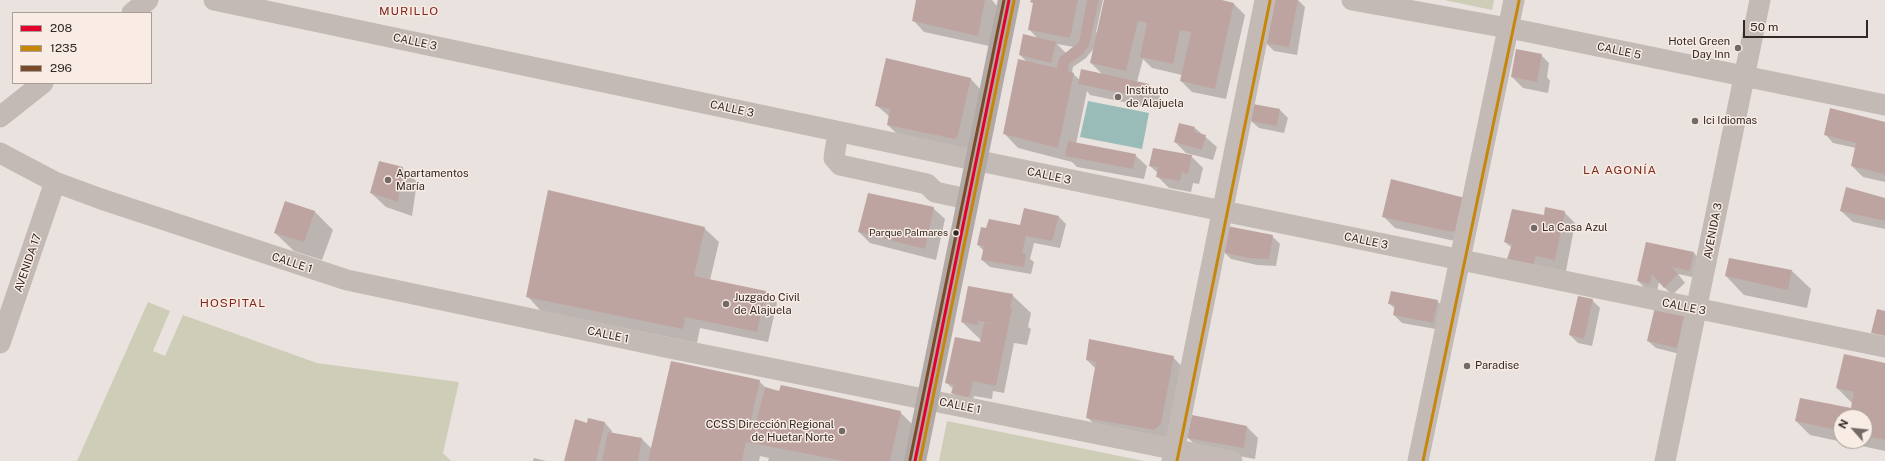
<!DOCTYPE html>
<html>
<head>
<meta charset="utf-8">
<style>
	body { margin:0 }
	#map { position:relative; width:1885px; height:461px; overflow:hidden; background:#eae2de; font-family:"Public Sans",sans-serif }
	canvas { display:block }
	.legend { position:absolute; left:12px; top:12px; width:140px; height:72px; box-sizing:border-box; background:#f8ece4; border:1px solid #a99e98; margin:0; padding:5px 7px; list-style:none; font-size:12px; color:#332826 }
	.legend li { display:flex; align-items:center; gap:8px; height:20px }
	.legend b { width:20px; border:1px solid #a99e98 }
	.north { position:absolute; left:1833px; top:409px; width:40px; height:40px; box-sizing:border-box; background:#f8ece4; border:1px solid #a99e98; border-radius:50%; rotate:297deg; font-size:11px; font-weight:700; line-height:16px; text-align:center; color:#332826 }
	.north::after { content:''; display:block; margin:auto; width:14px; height:18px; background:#736966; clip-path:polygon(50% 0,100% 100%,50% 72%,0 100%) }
	.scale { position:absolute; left:1743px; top:20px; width:125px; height:18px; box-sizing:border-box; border:2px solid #332826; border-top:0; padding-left:5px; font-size:12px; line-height:14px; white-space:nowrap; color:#332826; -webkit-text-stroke:3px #f8ece4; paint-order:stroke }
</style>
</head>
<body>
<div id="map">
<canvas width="1885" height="461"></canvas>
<ul class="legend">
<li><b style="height:5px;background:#e4002b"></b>208</li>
<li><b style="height:5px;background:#c6860a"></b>1235</li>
<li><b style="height:5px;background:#7a4b2a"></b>296</li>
</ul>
<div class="north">N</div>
<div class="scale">50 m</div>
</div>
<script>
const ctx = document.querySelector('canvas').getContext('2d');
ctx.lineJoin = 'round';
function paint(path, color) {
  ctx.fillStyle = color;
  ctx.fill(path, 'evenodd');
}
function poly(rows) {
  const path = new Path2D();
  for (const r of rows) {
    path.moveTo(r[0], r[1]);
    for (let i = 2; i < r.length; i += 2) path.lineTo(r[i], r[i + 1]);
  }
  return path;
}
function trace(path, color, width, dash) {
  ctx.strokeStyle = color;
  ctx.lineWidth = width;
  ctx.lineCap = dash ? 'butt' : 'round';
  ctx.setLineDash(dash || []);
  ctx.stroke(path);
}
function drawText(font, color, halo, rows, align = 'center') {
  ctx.font = font + ' "Public Sans",sans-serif';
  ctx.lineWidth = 3;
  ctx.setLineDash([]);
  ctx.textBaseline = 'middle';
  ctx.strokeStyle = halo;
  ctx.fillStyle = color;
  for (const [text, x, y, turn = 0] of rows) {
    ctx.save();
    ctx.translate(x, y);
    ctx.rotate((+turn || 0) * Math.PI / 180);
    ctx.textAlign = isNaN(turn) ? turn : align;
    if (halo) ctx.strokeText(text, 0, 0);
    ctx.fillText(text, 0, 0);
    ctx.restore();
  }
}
const green = poly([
	[1444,0,1494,0,1492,10],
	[148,302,170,311,153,351,165,356,183,315,317,363,459,382,443,453,451,461,77,461],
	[947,421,1144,461,939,461]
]);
const water = poly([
	[1088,101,1149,113,1142,149,1080,137]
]);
const shadow = poly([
	[917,0,992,0,997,6,989,46,924,32,913,20],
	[1032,0,1103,0,1096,32,1098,33,1105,0,1218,0,1234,4,1245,15,1226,99,1192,92,1181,81,1182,75,1152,68,1143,59,1137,82,1148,85,1160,96,1157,109,1090,95,1087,91,1076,144,1135,155,1147,166,1144,179,1077,167,1072,162,1018,148,1004,133,1028,63,1020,55,1038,39,1029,29,1034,5],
	[1057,44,1074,47,1066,53],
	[1095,47,1091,63,1103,75,1080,80,1072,73,1073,67,1086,58],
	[1298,0,1305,7,1297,55,1274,51,1266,43],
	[1541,55,1549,63,1547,77,1550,81,1548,93,1523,88,1512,77],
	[970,78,981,90,969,147,966,150,899,136,888,125,890,117,876,105],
	[1254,105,1280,110,1288,118,1284,133,1259,128,1251,121],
	[1885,123,1885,182,1863,177,1852,166,1856,148,1833,143,1826,135],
	[1195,128,1217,147,1213,160,1186,153,1175,142],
	[1191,156,1203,168,1199,184,1193,183,1191,192,1169,188,1157,176,1158,173,1150,166],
	[402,168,417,182,412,216,386,207,371,193],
	[1465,199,1464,243,1395,228,1383,216],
	[1885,199,1885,229,1853,222,1841,211],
	[933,208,945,219,936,260,870,243,859,232],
	[314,211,333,230,322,260,294,251,275,233],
	[1564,212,1575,223,1566,271,1544,275,1505,242,1545,216],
	[1058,216,1066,224,1060,248,1034,243,1030,259,1034,262,1031,274,990,267,982,260,984,251,978,245,987,229,1020,226],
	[704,228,719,242,710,280,766,292,777,303,768,342,700,328,697,343,541,311,527,296],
	[1272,236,1280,244,1276,266,1257,265,1231,259,1223,251],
	[1646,243,1694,253,1701,261,1697,278,1678,274,1685,283,1672,295,1659,282,1657,291,1646,289,1638,281],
	[1792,271,1811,289,1807,308,1744,295,1726,276],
	[1012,295,1031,313,1028,327,1031,329,1027,345,1014,343,1004,393,993,391,992,399,974,396,972,403,956,397,952,393,953,389,946,382,982,341,962,322],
	[1592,300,1600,308,1592,346,1578,343,1570,335],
	[1437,301,1445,308,1441,330,1402,323,1394,315,1395,309,1389,303],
	[1684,314,1684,355,1656,348,1648,341],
	[1173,357,1187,372,1175,439,1102,432,1087,417,1096,369,1087,360],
	[1885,364,1885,451,1810,435,1796,421,1852,410,1853,404,1837,388],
	[1841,417,1865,417,1865,441,1841,441],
	[759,381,767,389,900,412,914,426,907,461,768,461,769,458,760,456,759,461,565,461,588,424,605,423,612,431,612,433,642,439,652,449],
	[1247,427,1258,438,1255,459,1200,449,1188,438],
	[534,458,546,461,533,461]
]);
const building = poly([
	[916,0,985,0,978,36,912,21],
	[1031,0,1078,0,1070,38,1028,30,1033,3,1030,2],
	[1087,0,1099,0,1089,46,1083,54,1069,64,1068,71,1074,73,1058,148,1003,134,1018,59,1057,68,1059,58,1079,42],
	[1104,0,1222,0,1234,3,1215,89,1180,81,1191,32,1180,30,1173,64,1140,57,1147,23,1138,21,1126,71,1090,63],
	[1273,0,1298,0,1289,47,1265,43],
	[1023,34,1056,42,1051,63,1019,55],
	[1516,49,1542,54,1537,82,1511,77],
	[886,58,971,78,958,135,955,139,887,125,890,109,875,106],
	[1081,69,1149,84,1146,98,1078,84],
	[1253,104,1280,109,1277,126,1250,121],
	[1830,108,1885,122,1885,174,1851,166,1856,143,1824,135],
	[1179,123,1195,127,1194,132,1206,135,1202,150,1174,142],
	[1068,141,1136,154,1133,169,1065,156],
	[1153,148,1192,155,1188,174,1182,172,1180,181,1156,177,1158,167,1149,166],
	[379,161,403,167,398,202,370,193],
	[1391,179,1465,198,1459,229,1452,232,1382,217],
	[1846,187,1885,198,1885,221,1840,211],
	[548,190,705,227,694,276,766,291,757,332,685,317,683,329,526,297],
	[868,193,934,207,925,249,858,232],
	[285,201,315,211,304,242,274,233],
	[1545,207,1565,211,1555,260,1536,256,1533,265,1507,259,1512,244,1504,242,1512,209,1544,215],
	[1024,208,1059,216,1052,241,1026,236,1022,253,1026,254,1024,267,981,260,984,246,977,245,981,227,986,228,989,219,1020,225],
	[1227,226,1273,235,1269,259,1248,258,1222,252],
	[1646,242,1694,252,1690,271,1672,267,1678,274,1664,288,1652,274,1650,284,1637,281],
	[1729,258,1792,270,1788,290,1725,276],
	[968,286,1013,294,1010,308,1012,309,996,386,973,381,969,398,951,393,954,385,945,383,955,337,980,342,984,323,996,325,978,321,978,325,961,322],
	[1391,291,1438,300,1433,323,1393,315,1395,305,1388,304],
	[1578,296,1593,299,1584,339,1569,335],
	[1655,307,1685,313,1677,348,1647,341],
	[1877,309,1885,311,1885,336,1871,333],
	[1089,339,1174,356,1161,424,1154,430,1086,418,1096,362,1086,360],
	[1844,354,1885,363,1885,440,1865,436,1865,417,1841,417,1841,431,1795,421,1800,398,1851,408,1854,392,1836,388],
	[671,361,760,380,750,425,755,426,765,387,779,391,781,385,901,411,890,461,844,461,746,442,742,461,648,461],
	[1192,415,1247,426,1244,448,1187,438],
	[588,418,605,422,596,461,564,461,575,419,587,423],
	[608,432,642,438,638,461,602,461]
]);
const minor = poly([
	[214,0,955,156,1885,347],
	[1352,0,1524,31,1885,105],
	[132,13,148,0],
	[0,117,43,83],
	[838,132,834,158,840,165,927,184,935,192,967,199],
	[0,153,55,182,101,199,347,280,665,347,1232,461],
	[0,343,55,182],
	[1172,461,1265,0],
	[1418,461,1514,0],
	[1665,461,1760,0]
]);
const major = poly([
	[915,461,1009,0]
]);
const bus1 = poly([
	[915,461,1009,0]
]);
const bus2 = poly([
	[920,461,1014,1],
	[1177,461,1270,1],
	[1423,461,1519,1]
]);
const bus3 = poly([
	[910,460,1004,0]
]);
const markers = [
	[1738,48,4,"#736966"],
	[1118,97,4,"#736966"],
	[1695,121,4,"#736966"],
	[388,180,4,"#736966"],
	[1534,228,4,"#736966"],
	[956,233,3.5,"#332826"],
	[726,304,4,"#736966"],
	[1467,366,4,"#736966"],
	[842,431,4,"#736966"]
];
const busNames = [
	["Parque Palmares",948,233]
];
const streetNames = [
	["CALLE 3",415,42,12],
	["CALLE 5",1619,51,12],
	["CALLE 3",732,109,12],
	["CALLE 3",1049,176,12],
	["AVENIDA 3",1713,231,-79],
	["CALLE 3",1366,241,12],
	["AVENIDA 17",28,263,-71],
	["CALLE 1",292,263,18],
	["CALLE 3",1684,307,11],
	["CALLE 1",608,335,12],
	["CALLE 1",960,406,11]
];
const poiNames = [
	["Hotel Green",1730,42,"right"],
	["Day Inn",1730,55,"right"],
	["Instituto",1126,91],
	["de Alajuela",1126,104],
	["Ici Idiomas",1703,121],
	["Apartamentos",396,174],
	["María",396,187],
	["La Casa Azul",1542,228],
	["Juzgado Civil",734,298],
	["de Alajuela",734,311],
	["Paradise",1475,366],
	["CCSS Dirección Regional",834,425,"right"],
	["de Huetar Norte",834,438,"right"]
];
const neighbourhoodNames = [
	["MURILLO",409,11],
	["LA AGONÍA",1620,170],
	["HOSPITAL",233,303]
];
paint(green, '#ceceb8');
paint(water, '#9abcb8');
paint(shadow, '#0003');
paint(building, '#bda4a0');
trace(minor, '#c3bab6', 21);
trace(major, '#b1a9a6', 22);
trace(bus1, '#e4002b', 3);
trace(bus2, '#c6860a', 3);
trace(bus3, '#7a4b2a', 3);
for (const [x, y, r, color] of markers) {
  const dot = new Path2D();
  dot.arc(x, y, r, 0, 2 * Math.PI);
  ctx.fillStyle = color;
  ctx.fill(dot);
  trace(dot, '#f8ece4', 1.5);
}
drawText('10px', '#332826', '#f8ece4', busNames, 'right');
drawText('11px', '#332826', '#f8ece4', streetNames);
drawText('11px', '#332826', '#f8ece4', poiNames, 'left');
ctx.letterSpacing = '1px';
drawText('12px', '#802a21', '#f8ece4', neighbourhoodNames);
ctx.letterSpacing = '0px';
</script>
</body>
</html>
